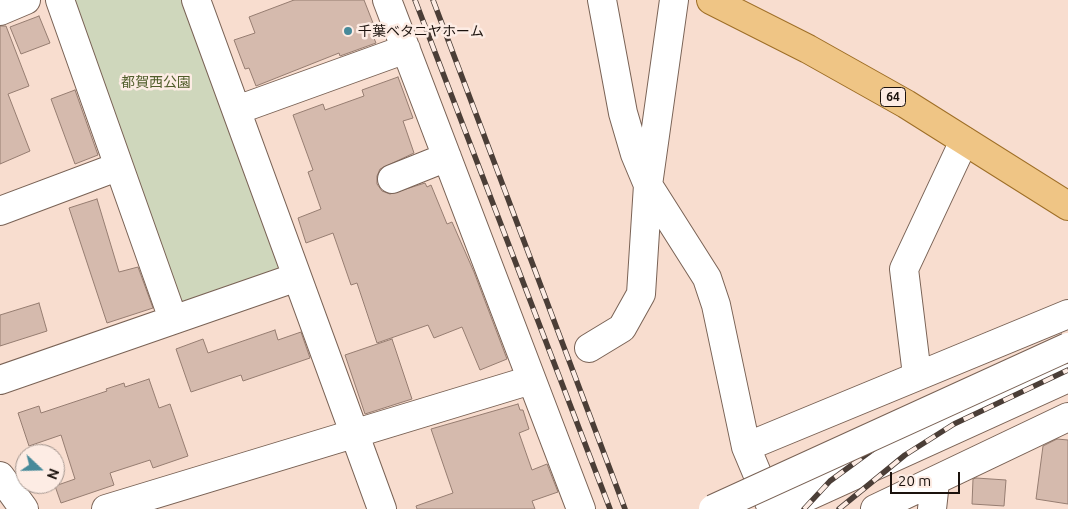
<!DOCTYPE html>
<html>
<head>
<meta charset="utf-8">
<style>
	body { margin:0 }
	#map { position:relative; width:1068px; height:509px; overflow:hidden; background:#f8ddcf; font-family:Ubuntu,sans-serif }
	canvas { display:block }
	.north { position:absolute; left:15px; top:444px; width:50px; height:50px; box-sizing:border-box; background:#fdece4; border:1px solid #a3958e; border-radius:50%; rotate:111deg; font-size:14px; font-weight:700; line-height:20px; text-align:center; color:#1b120d }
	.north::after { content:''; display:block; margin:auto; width:18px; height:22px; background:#478a9a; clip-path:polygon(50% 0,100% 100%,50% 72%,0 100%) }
	.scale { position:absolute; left:890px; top:472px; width:70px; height:22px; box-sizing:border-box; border:2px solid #1b120d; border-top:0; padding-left:6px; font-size:15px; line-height:18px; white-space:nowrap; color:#1b120d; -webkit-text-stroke:4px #fdece4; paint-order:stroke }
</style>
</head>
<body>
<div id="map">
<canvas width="1068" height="509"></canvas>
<div class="north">N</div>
<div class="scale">20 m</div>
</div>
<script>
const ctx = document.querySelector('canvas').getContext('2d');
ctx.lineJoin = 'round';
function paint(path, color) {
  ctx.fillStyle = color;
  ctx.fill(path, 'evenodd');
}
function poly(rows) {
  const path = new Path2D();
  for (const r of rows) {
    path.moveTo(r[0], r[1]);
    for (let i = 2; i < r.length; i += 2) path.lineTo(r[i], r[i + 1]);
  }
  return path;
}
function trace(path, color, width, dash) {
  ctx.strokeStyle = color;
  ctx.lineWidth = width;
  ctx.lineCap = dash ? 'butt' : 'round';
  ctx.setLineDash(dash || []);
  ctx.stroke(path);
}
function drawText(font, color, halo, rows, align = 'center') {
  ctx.font = font + ' Ubuntu,"Noto Sans JP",sans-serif';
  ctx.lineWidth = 5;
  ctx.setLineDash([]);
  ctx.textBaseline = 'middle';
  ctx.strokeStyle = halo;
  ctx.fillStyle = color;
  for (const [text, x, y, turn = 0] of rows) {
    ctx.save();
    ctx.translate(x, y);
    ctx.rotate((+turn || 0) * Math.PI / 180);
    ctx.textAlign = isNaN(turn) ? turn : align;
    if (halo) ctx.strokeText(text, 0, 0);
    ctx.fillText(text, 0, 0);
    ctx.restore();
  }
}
const green = poly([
	[67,0,186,0,282,267,187,306,176,300]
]);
const building = poly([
	[294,0,364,0,373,23,368,24,376,43,340,56,339,53,256,86,249,68,245,69,234,40,255,33,249,17,294,0],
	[39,16,50,43,21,54,10,27,39,16],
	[0,26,6,26,29,86,8,94,30,151,0,164,0,26],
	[398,77,413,118,403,121,414,153,380,169,377,176,377,184,382,191,390,194,425,183,427,187,431,185,447,224,452,222,474,272,507,359,480,370,462,327,434,338,428,325,377,343,357,283,351,285,333,233,306,243,298,218,321,209,308,172,313,170,293,115,323,104,325,110,364,96,362,90,398,77],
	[75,90,98,155,75,164,51,99,75,90],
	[97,199,119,272,138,267,153,308,107,323,69,208,97,199],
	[39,303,47,331,0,346,0,315,39,303],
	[275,330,278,340,301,332,310,358,243,381,241,375,191,392,176,349,203,339,208,353,275,330],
	[392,339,412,399,365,414,345,355,392,339],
	[149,379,159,408,170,404,188,456,153,468,150,460,110,473,114,485,61,503,55,486,75,479,61,435,29,446,18,413,39,406,41,413,107,391,106,389,124,383,125,387,149,379],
	[518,404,520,410,523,410,529,429,519,433,532,470,547,464,558,492,532,501,535,509,417,509,416,506,453,493,431,429,518,404],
	[1057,439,1068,440,1068,504,1036,499,1043,446,1057,439],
	[976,478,1006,480,1004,506,972,504,973,479,976,478]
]);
const minor = poly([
	[60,0,173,319],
	[196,0,382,509],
	[387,0,581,509],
	[602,0,623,113,635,154,648,185,707,278,716,305,746,447,772,509],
	[0,11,26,0],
	[237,110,406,49],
	[392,179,447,157],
	[0,211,117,167],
	[589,348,622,328,641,294,648,185,674,0],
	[917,375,904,269,964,141],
	[0,380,297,277],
	[746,447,1068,314],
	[0,476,24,509],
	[106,509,531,380],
	[780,509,1068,378],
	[875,509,1068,417],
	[932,509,935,482]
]);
const major = poly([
	[711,0,808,49,906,104,1068,206]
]);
const rail = poly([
	[415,0,610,509],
	[433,0,625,509],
	[804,509,830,481,909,423,1068,345],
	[839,509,905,455,954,424,1068,370]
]);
const minorBridge = poly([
	[713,509,1068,347]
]);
const markers = [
	[348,31,5,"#478a9a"]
];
const shields = [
	[893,97,25]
];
const shieldNames = [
	["64",893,97]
];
const poiNames = [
	["千葉ベタニヤホーム",358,31]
];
const parkNames = [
	["都賀西公園",156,82]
];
paint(green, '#cfd7bc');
paint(building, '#d5baad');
trace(building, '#967d71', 1);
trace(minor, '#796255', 30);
trace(major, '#9e6e26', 30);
trace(minor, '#fff', 28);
trace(major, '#efc585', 28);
trace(rail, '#4b3e37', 5.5);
trace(rail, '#fdece4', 4, [11]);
trace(minorBridge, '#796255', 30, []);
trace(minorBridge, '#fff', 28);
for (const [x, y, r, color] of markers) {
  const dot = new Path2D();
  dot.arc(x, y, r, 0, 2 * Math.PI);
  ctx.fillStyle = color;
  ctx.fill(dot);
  trace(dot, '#fdece4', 2);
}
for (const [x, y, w] of shields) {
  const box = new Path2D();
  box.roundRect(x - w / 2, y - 9.5, w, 19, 4);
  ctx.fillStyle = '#fdece4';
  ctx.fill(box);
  trace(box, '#1b120d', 1);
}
drawText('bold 12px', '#1b120d', null, shieldNames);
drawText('14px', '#1b120d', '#fdece4', poiNames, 'left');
drawText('14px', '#505d2a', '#fdece4', parkNames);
</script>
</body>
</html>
